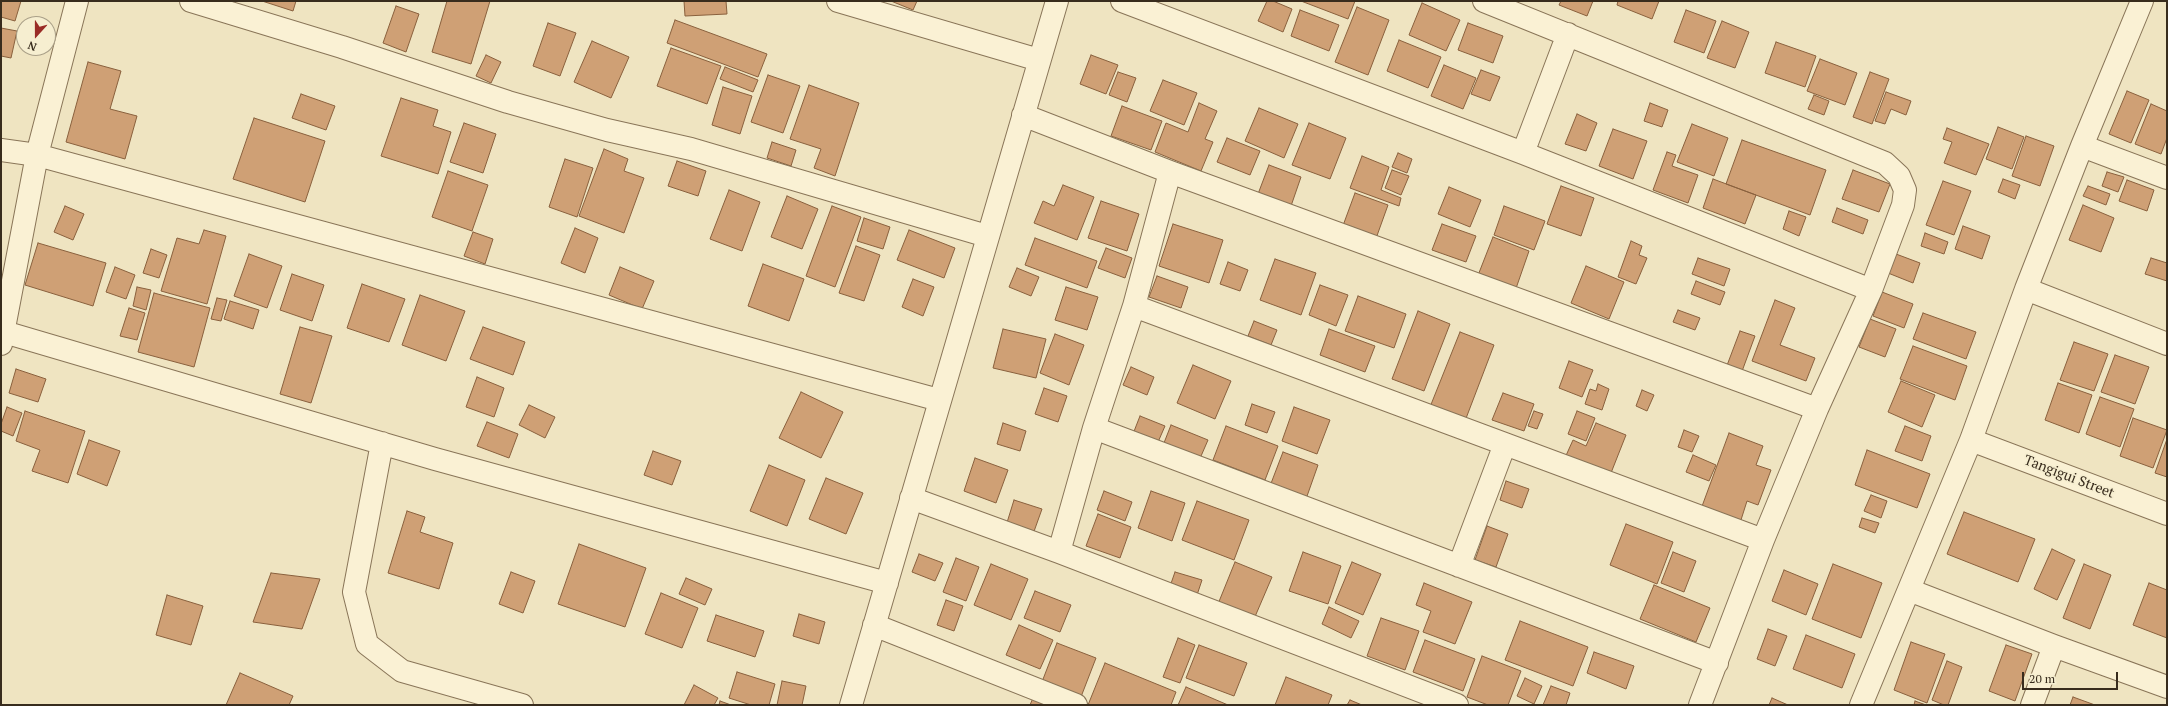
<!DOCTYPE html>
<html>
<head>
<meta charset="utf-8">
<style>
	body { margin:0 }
	#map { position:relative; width:2168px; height:706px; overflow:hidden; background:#efe4c1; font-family:"PT Serif",serif }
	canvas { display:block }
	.frame { position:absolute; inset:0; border:2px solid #382c1d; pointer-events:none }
	.north { position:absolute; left:16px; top:16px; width:40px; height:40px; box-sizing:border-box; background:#f6eed0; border:1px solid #aaa088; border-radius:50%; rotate:201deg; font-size:11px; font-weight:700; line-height:16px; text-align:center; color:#382c1d }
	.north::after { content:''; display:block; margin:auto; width:14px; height:18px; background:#9a2c26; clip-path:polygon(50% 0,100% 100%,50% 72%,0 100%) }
	.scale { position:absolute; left:2022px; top:672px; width:96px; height:18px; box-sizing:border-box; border:2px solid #382c1d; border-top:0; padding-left:5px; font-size:12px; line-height:14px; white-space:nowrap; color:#382c1d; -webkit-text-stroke:3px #f6eed0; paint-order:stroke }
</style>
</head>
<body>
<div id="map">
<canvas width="2168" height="706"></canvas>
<div class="frame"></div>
<div class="north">N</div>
<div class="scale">20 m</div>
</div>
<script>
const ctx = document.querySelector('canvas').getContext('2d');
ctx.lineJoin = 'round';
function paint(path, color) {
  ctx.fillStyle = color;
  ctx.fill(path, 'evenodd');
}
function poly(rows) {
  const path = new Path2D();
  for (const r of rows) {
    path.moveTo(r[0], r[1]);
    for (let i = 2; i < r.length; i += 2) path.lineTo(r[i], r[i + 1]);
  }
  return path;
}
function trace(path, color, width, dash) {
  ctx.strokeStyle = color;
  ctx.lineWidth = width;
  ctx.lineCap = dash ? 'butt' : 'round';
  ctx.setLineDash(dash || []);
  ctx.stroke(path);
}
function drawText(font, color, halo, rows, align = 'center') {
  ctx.font = font + ' "PT Serif",serif';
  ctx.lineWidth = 3.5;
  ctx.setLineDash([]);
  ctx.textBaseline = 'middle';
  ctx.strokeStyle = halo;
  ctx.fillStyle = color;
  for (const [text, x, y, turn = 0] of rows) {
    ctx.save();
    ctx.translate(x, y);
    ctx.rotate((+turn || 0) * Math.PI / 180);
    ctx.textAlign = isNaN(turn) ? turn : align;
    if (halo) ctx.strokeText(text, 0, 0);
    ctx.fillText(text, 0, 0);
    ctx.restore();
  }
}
const building = poly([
	[1,1,21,1,15,21,1,17,1,1],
	[262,1,296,1,293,11,262,1],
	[447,1,490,1,471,64,432,52,447,1],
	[684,1,726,1,727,14,685,16,684,1],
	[891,1,917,1,913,10,891,1],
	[1267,1,1273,1,1292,9,1283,32,1258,21,1267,1],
	[1301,1,1355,1,1348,19,1301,1],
	[1561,1,1593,1,1587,16,1559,5,1561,1],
	[1618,1,1659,1,1652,19,1617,5,1618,1],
	[1422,3,1460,20,1446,51,1409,35,1422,3],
	[396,6,419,14,406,52,383,43,396,6],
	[1357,7,1389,20,1368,75,1335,62,1357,7],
	[1300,10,1339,25,1329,51,1291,36,1300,10],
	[1686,10,1716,21,1704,53,1674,42,1686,10],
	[675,20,767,54,758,77,667,43,675,20],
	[1722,21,1749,32,1735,68,1707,58,1722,21],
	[548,23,576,33,560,76,533,66,548,23],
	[1468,23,1503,36,1493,63,1458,50,1468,23],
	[1,28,17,31,11,58,1,56,1,28],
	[1399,40,1441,57,1428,88,1387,71,1399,40],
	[592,41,629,57,611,98,574,82,592,41],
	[1776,42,1816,56,1805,87,1765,73,1776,42],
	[671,48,721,66,707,104,657,86,671,48],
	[486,55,501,62,491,83,476,76,486,55],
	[1091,55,1118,65,1106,94,1080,84,1091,55],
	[1820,59,1857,73,1845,105,1807,91,1820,59],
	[88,62,121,71,110,109,137,116,125,159,66,142,88,62],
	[1444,65,1476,78,1463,109,1431,96,1444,65],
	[725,67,758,80,753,92,720,79,725,67],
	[1481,70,1500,77,1490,101,1471,94,1481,70],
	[1118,72,1136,78,1127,102,1109,95,1118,72],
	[1870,72,1889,79,1872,124,1853,117,1870,72],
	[768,75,800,86,783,133,751,122,768,75],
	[1163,80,1197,93,1184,125,1150,111,1163,80],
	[809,85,859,103,835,176,814,168,821,149,790,139,809,85],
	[723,87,752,96,740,134,712,125,723,87],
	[2127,91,2149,100,2131,143,2109,134,2127,91],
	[1886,92,1911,101,1906,115,1891,109,1885,124,1875,121,1886,92],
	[301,94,335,106,326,130,292,118,301,94],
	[1814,95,1829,101,1824,115,1808,109,1814,95],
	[401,98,438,110,433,126,451,132,438,174,381,156,401,98],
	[1199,103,1217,111,1205,139,1213,142,1201,171,1155,152,1166,123,1188,132,1199,103],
	[1650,103,1668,110,1662,127,1644,121,1650,103],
	[2151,104,2167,111,2167,138,2161,154,2135,144,2151,104],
	[1122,106,1162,121,1151,150,1111,136,1122,106],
	[1259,108,1298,124,1284,158,1245,141,1259,108],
	[1577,114,1597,123,1586,151,1565,144,1577,114],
	[254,118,325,141,305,202,233,179,254,118],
	[464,123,496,134,483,173,450,162,464,123],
	[1309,123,1346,138,1330,179,1292,165,1309,123],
	[1692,124,1728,138,1714,176,1677,162,1692,124],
	[1998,127,2024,137,2012,169,1986,159,1998,127],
	[1947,128,1989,144,1976,175,1944,163,1952,142,1943,139,1947,128],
	[1613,129,1647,141,1633,179,1599,166,1613,129],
	[2026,136,2054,146,2040,186,2012,176,2026,136],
	[1227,138,1260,151,1250,175,1217,162,1227,138],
	[1742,140,1826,170,1810,215,1726,184,1742,140],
	[772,142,796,150,791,166,767,158,772,142],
	[604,149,628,159,624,171,644,178,624,233,579,216,604,149],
	[1667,152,1676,155,1672,166,1698,175,1688,203,1653,190,1667,152],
	[1398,153,1412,159,1407,173,1392,167,1398,153],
	[1362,156,1389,167,1381,190,1401,198,1399,206,1350,188,1362,156],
	[565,159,593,168,577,217,549,207,565,159],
	[677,161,706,171,698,196,668,186,677,161],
	[1269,165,1301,177,1291,206,1258,194,1269,165],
	[1392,170,1409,176,1401,195,1385,188,1392,170],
	[1853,170,1890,184,1879,212,1842,199,1853,170],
	[448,171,488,185,472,231,432,217,448,171],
	[2107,172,2124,177,2118,192,2102,186,2107,172],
	[1713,179,1756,195,1745,224,1703,208,1713,179],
	[2003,179,2020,185,2015,199,1998,192,2003,179],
	[2127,180,2154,190,2147,211,2119,201,2127,180],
	[1943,181,1971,191,1954,235,1926,225,1943,181],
	[1063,185,1094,197,1077,240,1034,223,1043,201,1054,206,1063,185],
	[1561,186,1594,198,1581,236,1547,224,1561,186],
	[2088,186,2110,194,2106,205,2083,196,2088,186],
	[1449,187,1481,200,1470,227,1438,214,1449,187],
	[729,190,760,202,742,251,710,239,729,190],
	[1355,193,1388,205,1374,244,1341,231,1355,193],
	[787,196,818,209,802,249,771,237,787,196],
	[1101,201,1139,214,1127,251,1088,238,1101,201],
	[2083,205,2114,218,2101,252,2069,240,2083,205],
	[65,206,84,214,73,240,54,232,65,206],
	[832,206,861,217,835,287,806,276,832,206],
	[1504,206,1545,221,1534,250,1494,235,1504,206],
	[1837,208,1868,220,1863,234,1832,222,1837,208],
	[1789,211,1806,217,1799,236,1783,229,1789,211],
	[864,218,890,227,883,249,857,241,864,218],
	[1173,224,1223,240,1209,283,1159,266,1173,224],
	[1442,224,1476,236,1466,262,1432,250,1442,224],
	[1963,226,1990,236,1982,259,1955,249,1963,226],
	[575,228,598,238,585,273,561,263,575,228],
	[204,230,226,236,207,304,161,291,177,238,199,244,204,230],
	[909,230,955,248,944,278,897,260,909,230],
	[473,232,493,239,485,264,464,256,473,232],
	[1925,233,1948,242,1944,254,1921,246,1925,233],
	[1493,237,1529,251,1513,297,1475,283,1493,237],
	[1035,238,1097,261,1087,288,1025,265,1035,238],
	[1631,241,1642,246,1639,255,1647,258,1636,284,1618,277,1631,241],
	[38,243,106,263,93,306,25,285,38,243],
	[856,246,880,255,864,301,839,293,856,246],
	[1106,248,1132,258,1125,278,1098,268,1106,248],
	[151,249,167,255,159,278,143,273,151,249],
	[249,254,282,266,267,308,234,296,249,254],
	[1896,254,1920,263,1913,283,1888,273,1896,254],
	[1698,258,1730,269,1724,286,1692,274,1698,258],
	[2151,258,2167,263,2167,281,2145,274,2151,258],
	[1275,259,1316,273,1301,315,1260,300,1275,259],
	[1228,262,1248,270,1240,291,1220,284,1228,262],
	[763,264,804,279,789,321,748,306,763,264],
	[1586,266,1624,282,1609,319,1571,303,1586,266],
	[115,267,135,275,126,299,106,292,115,267],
	[620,267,654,281,642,309,609,295,620,267],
	[1017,268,1039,277,1031,296,1009,287,1017,268],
	[292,274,324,285,312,321,280,310,292,274],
	[1157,276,1188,287,1181,308,1149,297,1157,276],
	[913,279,934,287,923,316,902,307,913,279],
	[1696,281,1725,292,1720,305,1691,294,1696,281],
	[362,284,405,299,389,342,347,328,362,284],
	[1320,285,1348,295,1336,326,1309,315,1320,285],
	[137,287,151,290,146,310,133,306,137,287],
	[1066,287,1098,297,1087,330,1055,320,1066,287],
	[1882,292,1913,304,1904,328,1873,316,1882,292],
	[154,293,210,308,194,367,138,352,154,293],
	[420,295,465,311,446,361,402,345,420,295],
	[1358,296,1406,314,1394,348,1345,331,1358,296],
	[217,298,227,300,221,321,211,319,217,298],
	[1775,300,1795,308,1780,345,1815,358,1806,381,1752,361,1775,300],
	[230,301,259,310,253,329,224,319,230,301],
	[129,308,145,313,137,340,120,336,129,308],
	[1678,310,1700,318,1695,330,1673,322,1678,310],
	[1418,311,1450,324,1424,391,1392,379,1418,311],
	[1923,313,1976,332,1966,359,1913,339,1923,313],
	[1870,319,1896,329,1885,357,1859,347,1870,319],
	[1254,321,1277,330,1271,345,1248,336,1254,321],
	[300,327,332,336,311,403,280,394,300,327],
	[483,327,525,342,513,375,470,359,483,327],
	[1003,329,1046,339,1036,378,993,368,1003,329],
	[1329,329,1375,346,1365,372,1320,355,1329,329],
	[1740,331,1755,336,1741,374,1726,368,1740,331],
	[1460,332,1494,345,1465,421,1430,407,1460,332],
	[1055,334,1084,345,1069,385,1040,373,1055,334],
	[2074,342,2108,354,2094,391,2060,380,2074,342],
	[1913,346,1967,366,1955,400,1900,379,1913,346],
	[2115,355,2149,367,2135,404,2101,392,2115,355],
	[1569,361,1593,370,1582,397,1559,388,1569,361],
	[1193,365,1231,381,1215,419,1177,403,1193,365],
	[1131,367,1154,377,1147,395,1123,385,1131,367],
	[16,369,46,379,38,402,9,393,16,369],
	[477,377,504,388,494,417,466,407,477,377],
	[1901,381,1935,395,1922,427,1888,412,1901,381],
	[2058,383,2092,395,2079,433,2045,420,2058,383],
	[1598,384,1609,389,1602,410,1585,404,1590,389,1596,391,1598,384],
	[1044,388,1067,396,1058,422,1035,414,1044,388],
	[1642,390,1654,395,1647,411,1636,406,1642,390],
	[801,392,843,412,821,458,779,438,801,392],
	[1503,393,1534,404,1524,431,1492,420,1503,393],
	[2100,397,2134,409,2120,447,2086,434,2100,397],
	[1252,404,1275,412,1267,433,1245,425,1252,404],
	[529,405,555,417,545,438,519,425,529,405],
	[7,407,22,413,13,436,1,431,1,424,7,407],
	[1294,407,1330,420,1317,454,1282,441,1294,407],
	[25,411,85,431,68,483,32,471,40,450,16,441,25,411],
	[1534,411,1543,414,1537,429,1528,426,1534,411],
	[1577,411,1595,418,1586,441,1568,434,1577,411],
	[1140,416,1165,426,1155,449,1131,439,1140,416],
	[2133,418,2167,430,2153,468,2120,456,2133,418],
	[487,422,518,434,509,458,477,446,487,422],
	[1003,423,1026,431,1020,451,997,444,1003,423],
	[1596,423,1626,435,1609,478,1564,460,1573,440,1586,446,1596,423],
	[1171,425,1208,440,1198,463,1162,448,1171,425],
	[1226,426,1278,446,1265,480,1213,460,1226,426],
	[1905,426,1931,436,1922,461,1895,451,1905,426],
	[1684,430,1699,436,1692,452,1678,447,1684,430],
	[1729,433,1763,446,1756,465,1771,470,1758,505,1747,501,1740,523,1701,509,1729,433],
	[2167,439,2167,477,2155,473,2167,439],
	[89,440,120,451,107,486,77,474,89,440],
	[1867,450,1930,474,1917,508,1855,485,1867,450],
	[653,451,681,461,672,485,644,475,653,451],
	[1283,452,1318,465,1306,499,1270,486,1283,452],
	[1693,455,1716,465,1709,481,1686,472,1693,455],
	[975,458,1008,470,996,503,964,491,975,458],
	[769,465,805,480,787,526,750,511,769,465],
	[826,478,863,493,846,534,809,519,826,478],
	[1506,481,1529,489,1522,508,1500,500,1506,481],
	[1104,491,1132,502,1125,521,1097,510,1104,491],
	[1151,491,1185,503,1172,541,1138,528,1151,491],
	[1871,495,1887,501,1881,518,1864,511,1871,495],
	[1014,500,1042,509,1032,537,1005,529,1014,500],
	[1197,501,1249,520,1234,560,1182,540,1197,501],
	[407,511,425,517,420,532,453,543,439,589,388,573,407,511],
	[1964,512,2035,539,2018,582,1947,554,1964,512],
	[1098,514,1131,527,1120,558,1086,546,1098,514],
	[1862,518,1879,523,1875,533,1859,527,1862,518],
	[1626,524,1673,542,1657,584,1610,565,1626,524],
	[1487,526,1508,534,1496,567,1475,560,1487,526],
	[579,544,646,568,625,627,558,604,579,544],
	[2052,549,2075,560,2057,600,2034,589,2052,549],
	[1303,552,1341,566,1328,604,1289,591,1303,552],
	[1673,552,1696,561,1684,592,1661,583,1673,552],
	[919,554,943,563,935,581,912,572,919,554],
	[956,558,979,567,966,601,943,592,956,558],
	[1235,562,1272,577,1254,619,1218,604,1235,562],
	[1352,562,1381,574,1363,615,1335,603,1352,562],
	[991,564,1028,579,1011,620,974,605,991,564],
	[1833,564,1882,583,1861,638,1812,619,1833,564],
	[2084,564,2111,575,2090,629,2063,618,2084,564],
	[1784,570,1818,584,1806,615,1772,601,1784,570],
	[511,572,535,581,523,613,499,604,511,572],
	[1175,572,1202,580,1195,601,1168,592,1175,572],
	[271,573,320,579,302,629,253,622,271,573],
	[686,578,712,589,705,605,679,594,686,578],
	[1424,583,1472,602,1455,644,1423,632,1431,611,1416,605,1424,583],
	[2149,583,2167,590,2167,638,2133,625,2149,583],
	[1654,585,1710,608,1696,642,1640,619,1654,585],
	[1035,591,1071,605,1060,632,1024,618,1035,591],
	[661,593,698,608,682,648,645,634,661,593],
	[167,595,203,606,191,645,156,635,167,595],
	[946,600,963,606,954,631,937,625,946,600],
	[1329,607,1359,621,1351,638,1322,624,1329,607],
	[799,614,825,622,819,644,793,636,799,614],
	[716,615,764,631,755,657,707,641,716,615],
	[1381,618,1419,631,1405,670,1367,656,1381,618],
	[1520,621,1588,647,1573,686,1505,660,1520,621],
	[1019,625,1053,640,1040,669,1006,655,1019,625],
	[1768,629,1787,636,1775,666,1757,659,1768,629],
	[1806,635,1855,654,1842,688,1793,669,1806,635],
	[1178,638,1195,645,1180,683,1163,677,1178,638],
	[1425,640,1475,659,1463,691,1413,672,1425,640],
	[1911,642,1945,654,1927,703,1894,690,1911,642],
	[1057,643,1096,658,1079,702,1040,687,1057,643],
	[1199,645,1247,663,1234,696,1186,678,1199,645],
	[2006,645,2032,654,2015,701,1989,691,2006,645],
	[1594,652,1634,666,1626,689,1587,673,1594,652],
	[1482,656,1521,671,1508,705,1488,705,1467,697,1482,656],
	[1947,661,1962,667,1948,705,1944,705,1932,700,1947,661],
	[1105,663,1176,692,1171,705,1088,705,1105,663],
	[737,672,775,684,769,705,751,705,729,698,737,672],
	[240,673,293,696,289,705,226,705,240,673],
	[1286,677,1332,695,1328,705,1275,705,1286,677],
	[1525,678,1542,686,1534,704,1517,696,1525,678],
	[782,681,806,686,802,705,777,705,782,681],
	[694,685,718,698,714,705,684,705,694,685],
	[1551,686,1570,693,1566,705,1543,705,1551,686],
	[1186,687,1228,705,1178,705,1186,687],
	[2073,697,2095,705,2070,705,2073,697],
	[1033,698,1049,705,1030,705,1033,698],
	[1772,698,1788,705,1769,705,1772,698],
	[1350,700,1362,705,1347,705,1350,700],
	[720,701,731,705,719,705,720,701],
	[1915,701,1926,705,1914,705,1915,701]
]);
const street = poly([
	[191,1,342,47,508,102,607,130,691,149,987,236],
	[838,1,1039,60],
	[1122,1,1523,153,1871,290],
	[1484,1,1885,163,1899,176,1905,190,1903,205,1871,290,1817,409,1763,540,1700,705],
	[1023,115,1170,172,1817,409],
	[2082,146,2167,178],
	[1,150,37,155,939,400],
	[1523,153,1568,34],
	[2026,289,2167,344],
	[1134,306,1170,172],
	[4,332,435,459,887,583],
	[1,344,37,155,77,1],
	[1094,428,1134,306,1763,540],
	[1971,440,2167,514],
	[382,443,354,592,367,644,402,671,522,705],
	[911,498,1059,552,1457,705],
	[1059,552,1094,428,1717,663],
	[1459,566,1505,444],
	[1909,590,2054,646,2167,687],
	[874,625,1076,705],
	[851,705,1057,1],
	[1861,705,1971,440,2026,289,2082,146,2142,1],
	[2032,705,2054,646]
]);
const streetNames = [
	["Tangigui Street",2069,477,21]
];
paint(building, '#cfa075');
trace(building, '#89603d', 1);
trace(street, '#897558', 24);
trace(street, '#faf1d4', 22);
drawText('14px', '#382c1d', '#f6eed0', streetNames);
</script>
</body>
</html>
